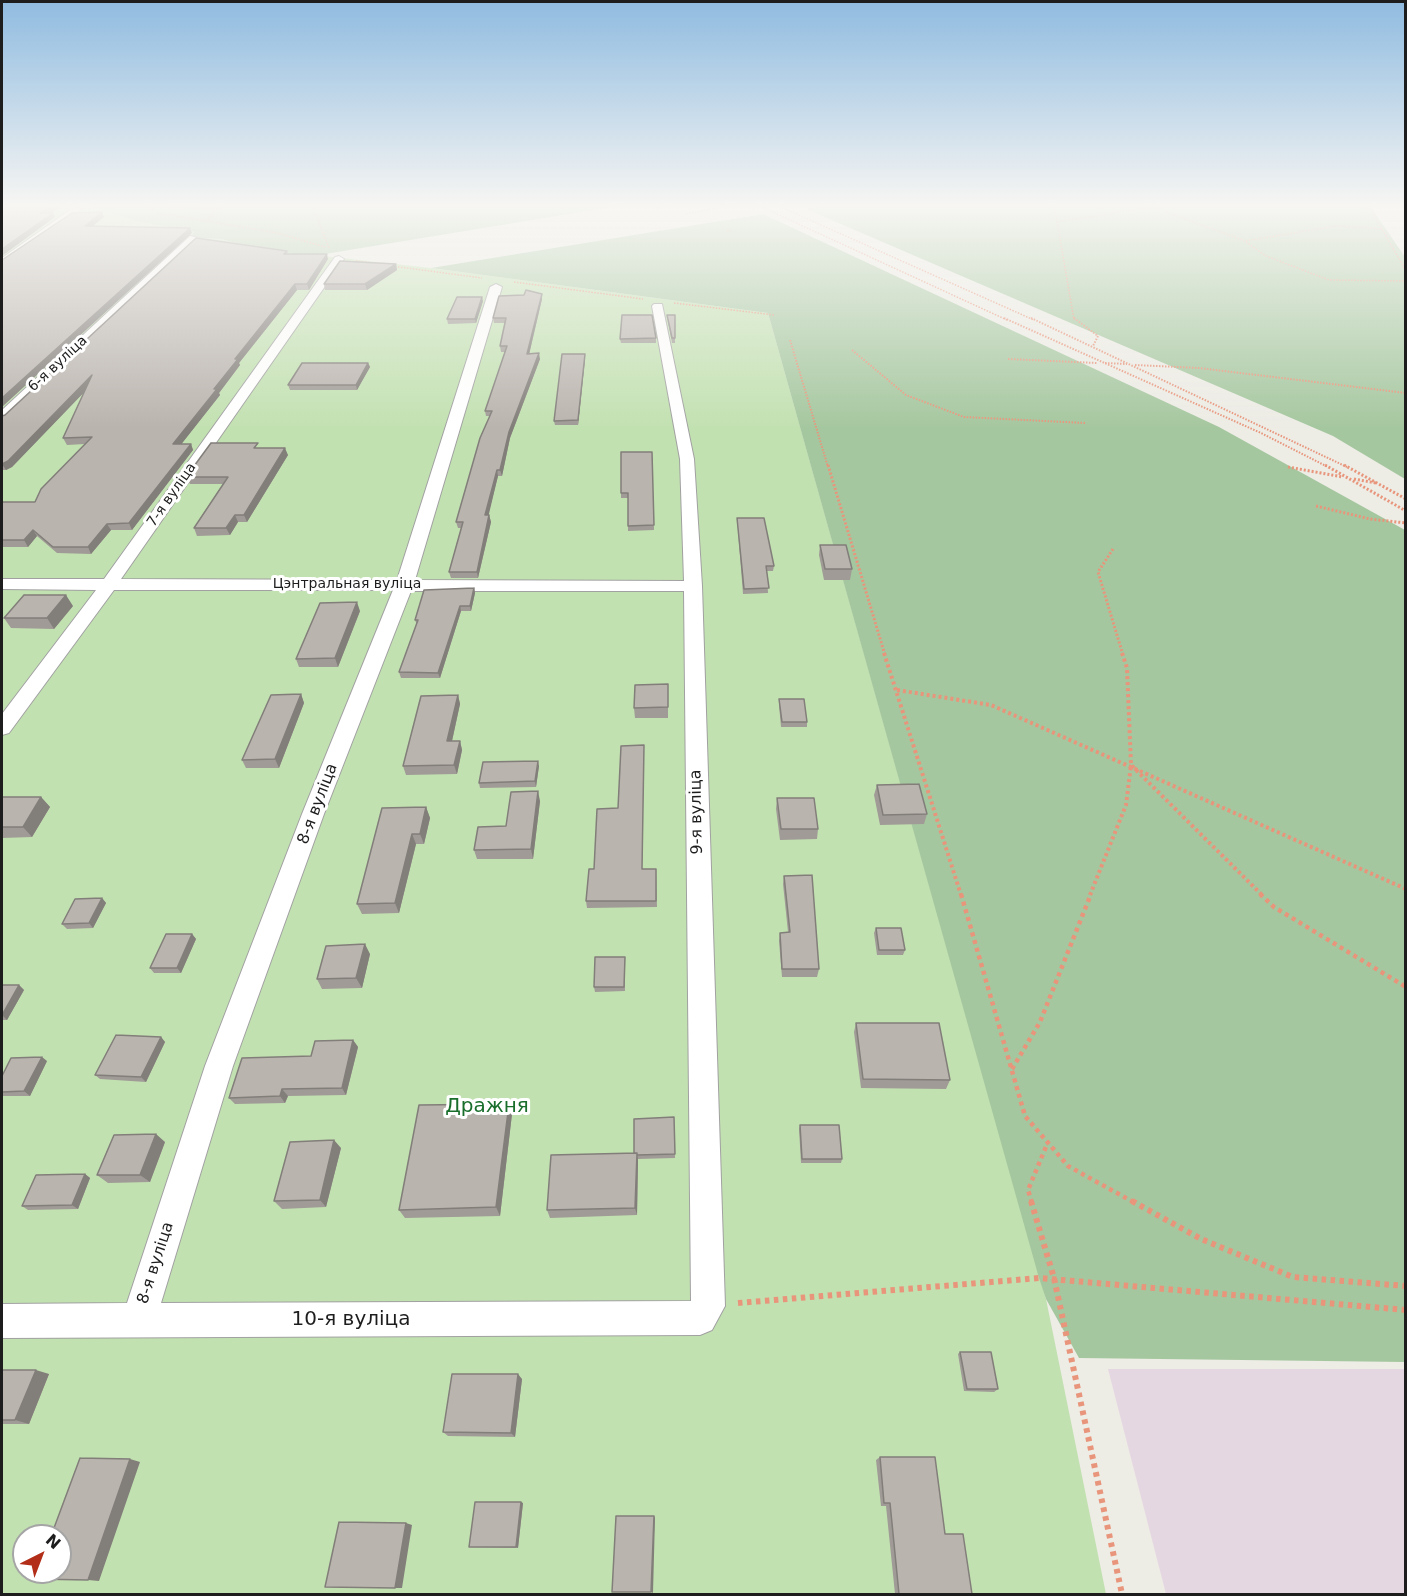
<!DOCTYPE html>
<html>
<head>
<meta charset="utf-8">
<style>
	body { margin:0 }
	#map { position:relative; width:1407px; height:1596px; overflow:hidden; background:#edece5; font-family:"DejaVu Sans",sans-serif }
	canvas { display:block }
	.frame { position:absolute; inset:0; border:3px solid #1d1d1d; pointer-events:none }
	.north { position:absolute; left:12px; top:1524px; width:60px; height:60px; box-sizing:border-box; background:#fff; border:2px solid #a5a5a5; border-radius:50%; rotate:42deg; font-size:16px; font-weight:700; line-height:24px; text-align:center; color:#1d1d1d }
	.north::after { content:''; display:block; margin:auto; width:21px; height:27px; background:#b22e19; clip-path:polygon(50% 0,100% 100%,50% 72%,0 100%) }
</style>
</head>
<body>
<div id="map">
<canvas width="1407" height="1596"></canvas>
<div class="frame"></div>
<div class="north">N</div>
</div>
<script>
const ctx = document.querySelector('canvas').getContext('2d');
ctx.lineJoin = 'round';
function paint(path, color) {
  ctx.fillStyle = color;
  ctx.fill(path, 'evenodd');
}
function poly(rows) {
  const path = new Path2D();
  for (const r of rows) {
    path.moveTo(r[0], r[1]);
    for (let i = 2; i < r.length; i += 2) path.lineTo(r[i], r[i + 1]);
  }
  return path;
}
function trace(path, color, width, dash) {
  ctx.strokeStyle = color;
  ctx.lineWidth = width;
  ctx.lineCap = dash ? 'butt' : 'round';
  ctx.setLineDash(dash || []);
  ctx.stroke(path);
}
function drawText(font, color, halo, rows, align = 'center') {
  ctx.font = font + ' "DejaVu Sans",sans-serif';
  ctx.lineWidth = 6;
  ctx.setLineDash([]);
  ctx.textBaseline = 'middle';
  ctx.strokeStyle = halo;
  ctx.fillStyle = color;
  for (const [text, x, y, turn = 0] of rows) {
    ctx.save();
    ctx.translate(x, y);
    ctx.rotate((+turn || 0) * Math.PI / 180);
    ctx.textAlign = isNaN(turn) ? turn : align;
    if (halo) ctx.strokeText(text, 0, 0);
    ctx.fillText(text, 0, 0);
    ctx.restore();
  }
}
const industrial = poly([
	[1108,1369,1405,1369,1405,1594,1166,1594]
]);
const grass = poly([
	[2,204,84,204,136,221,195,232,194,238,221,239,252,248,431,268,768,313,1046,1299,1106,1594,2,1594],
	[24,1536,60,1536,60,1572,24,1572]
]);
const forest = poly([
	[84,204,630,204,313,256,252,248,221,239,194,238,191,237,194,232,136,221],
	[838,204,1369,204,1405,257,1405,479,1333,436,806,209],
	[763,214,1219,427,1405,530,1405,1362,1079,1358,1046,1299,1039,1278,768,313,431,268]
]);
const pathFar5 = poly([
	[120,204,216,209,230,204],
	[312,204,329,248],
	[755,204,1007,320],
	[774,204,1034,320],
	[1054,204,1074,320],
	[1363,204,1373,213,1406,271],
	[1153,207,1245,241,1336,226,1382,229],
	[150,208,158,213,207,221],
	[657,208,673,204],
	[216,209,207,221,277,233,325,247],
	[686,214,737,204],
	[1057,222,1153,207,1152,204],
	[727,231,731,230],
	[1246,242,1266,256,1329,280,1406,281],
	[356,261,372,263],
	[392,266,482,278],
	[514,282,643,299],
	[674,303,774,315]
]);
const pathFar4 = poly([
	[1004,318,1261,433,1328,467],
	[1031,318,1347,467],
	[1074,318,1098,336,1093,346],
	[790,340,828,467],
	[852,350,906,395,964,417,1085,423],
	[1008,359,1097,363],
	[1105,363,1127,364],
	[1135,365,1199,368,1406,393]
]);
const pathFar3 = poly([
	[828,465,885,655],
	[1325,465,1406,511],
	[1344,465,1406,499],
	[1288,467,1343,477],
	[1354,479,1376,483],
	[1316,506,1370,519,1406,523],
	[1113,549,1098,572,1123,655]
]);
const pathFar2 = poly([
	[884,653,961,895],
	[1122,653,1127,668,1131,765,1262,895],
	[897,690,991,705,1406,889],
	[1090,895,1126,805,1131,765]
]);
const pathFar1 = poly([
	[961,894,1025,1116,1068,1166,1135,1203],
	[1260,894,1274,907,1406,987],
	[1012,1069,1040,1022,1091,894],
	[1032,1203,1028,1190,1048,1142]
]);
const path = poly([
	[1031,1201,1054,1278,1122,1594],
	[1132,1201,1201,1239,1293,1277,1406,1286],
	[738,1303,1039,1278,1406,1310]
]);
const minor = poly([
	[74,207,82,209,2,265,2,258,74,207],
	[190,236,199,238,7,420,2,421,2,410,190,236],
	[339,256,344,259,121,579,397,580,490,287,496,284,502,287,415,580,684,581,680,459,652,306,654,304,662,304,694,459,702,586,725,1306,712,1330,700,1335,2,1338,2,1304,127,1303,205,1066,302,814,393,590,114,590,9,733,2,735,2,714,96,590,2,589,2,579,104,579,335,257,339,256],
	[411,591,684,591,691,1301,161,1303,233,1066,324,814,411,591]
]);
const wall = poly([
	[287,251,288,254,328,259,309,290,297,290,239,363,240,365,219,393,220,395,181,444,191,444,193,450,132,530,111,530,91,554,57,553,37,536,28,547,2,547,2,502,35,502,85,444,67,445,63,438,84,392,12,467,6,470,2,470,2,416,5,415],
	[396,264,397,270,367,290,325,290,324,284],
	[542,299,529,354,540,359,510,438,502,476,498,476,488,515,489,515,491,522,478,578,451,578,449,572,461,528,458,528,456,522,490,416,486,416,485,411,505,352,501,352,500,346,505,323,494,323,493,318],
	[483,301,476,323,448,324,447,319],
	[667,315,675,315,675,343,672,343],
	[656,338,656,343,621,343,620,339],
	[585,359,578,425,555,425,554,421],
	[368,363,370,367,357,390,290,390,288,385],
	[260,448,288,455,247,522,238,522,230,535,197,536,194,528,223,484,190,484,186,477],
	[652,457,654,530,628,531,628,498,621,498,621,493],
	[737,518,774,566,773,571,767,571,768,593,743,594],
	[820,545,852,569,850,580,824,580,819,555],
	[474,588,475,593,471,611,461,611,440,678,401,678,399,672,417,625,415,620],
	[73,606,54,629,11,628,4,618],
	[360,611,338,667,299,667,296,659],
	[668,684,668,718,635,718,634,708],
	[301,694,304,703,279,768,246,768,242,760],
	[458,695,460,704,452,741,460,741,462,750,457,774,406,775,403,766],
	[779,699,807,722,807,727,781,727,779,705],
	[644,752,642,869,656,869,657,907,587,908,586,901,618,808],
	[539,766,536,787,480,788,479,783],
	[877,785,927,814,924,824,880,825,874,795],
	[2,797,41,797,50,807,32,837,2,838],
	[777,798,818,829,817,839,780,840,776,809],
	[540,801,533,859,477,859,474,850],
	[426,807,430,818,424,844,416,844,399,913,362,914,357,904],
	[784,876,819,969,817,977,782,977,779,941,780,933,788,932,783,884],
	[102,898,106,903,93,928,67,929,62,924],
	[876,928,905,950,903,955,877,955,874,933],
	[192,934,196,939,181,973,154,973,150,968],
	[370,954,362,988,322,989,317,979],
	[625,957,625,991,595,992,594,987],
	[2,985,19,985,24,990,7,1020,2,1020],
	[856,1023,950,1080,946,1089,861,1088,854,1032],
	[161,1037,165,1042,146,1082,100,1079,95,1075],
	[353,1040,358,1047,346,1095,288,1096,285,1103,235,1104,229,1098,311,1056],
	[47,1061,30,1096,2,1096,2,1076],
	[512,1114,500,1216,405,1218,399,1210],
	[674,1117,675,1158,638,1159,637,1215,550,1218,547,1210,634,1153],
	[800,1125,842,1159,841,1163,801,1163,799,1129],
	[165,1142,150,1182,108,1183,97,1175],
	[341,1148,326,1207,282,1209,274,1201],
	[85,1174,90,1178,78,1209,28,1210,22,1206],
	[960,1352,998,1389,994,1392,964,1391,958,1354],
	[2,1370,49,1374,29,1424,2,1424],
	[522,1379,515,1437,448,1436,443,1432],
	[880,1457,945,1534,972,1594,895,1594,886,1506,881,1506,876,1460],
	[523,1503,518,1548,469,1547]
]);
const shadedWall = poly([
	[55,204,66,204,42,218,40,213],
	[102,212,104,217,87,231,85,226],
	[53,213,55,217,2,256,2,249],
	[190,228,192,233,2,407,2,398],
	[327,254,328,259,309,290,307,284],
	[396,264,397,270,367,290,365,284],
	[295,284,297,290,239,363,240,365,219,393,220,395,176,451,173,444,235,359],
	[542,294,542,299,528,359,527,354],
	[482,297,483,301,476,323,475,319],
	[539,353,540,359,510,438,502,476,500,470,509,432],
	[585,354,585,359,578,425,578,420],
	[368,363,370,367,357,390,356,385],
	[92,375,95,381,12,467,6,470,2,464],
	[191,444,193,450,132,530,129,523],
	[285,448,288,455,247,522,244,515],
	[497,470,498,476,487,522,485,515],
	[235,515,238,522,230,535,226,528],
	[489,515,491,522,478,578,477,572],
	[107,524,111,530,91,554,88,547],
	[33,530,37,536,28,547,24,540],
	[474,588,475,593,471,611,470,606],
	[66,595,73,606,54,629,47,618],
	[357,602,360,611,338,667,335,658],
	[460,606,461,611,440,678,438,673],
	[301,694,304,703,279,768,275,759],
	[458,695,460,704,450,750,447,741],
	[460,741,462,750,457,774,454,765],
	[538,761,539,766,536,787,535,781],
	[538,791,540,801,533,859,531,849],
	[41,797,50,807,32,837,23,827],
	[426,807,430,818,424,844,420,834],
	[412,834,416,844,399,913,395,903],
	[102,898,106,903,93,928,89,923],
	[192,934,196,939,181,973,177,968],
	[365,944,370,954,362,988,356,978],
	[19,985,24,990,7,1020,2,1015],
	[161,1037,165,1042,146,1082,141,1077],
	[353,1040,358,1047,346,1095,342,1088],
	[42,1057,47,1061,30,1096,24,1091],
	[282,1089,288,1096,285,1103,280,1096],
	[509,1104,512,1114,500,1216,496,1207],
	[156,1134,165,1142,150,1182,140,1175],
	[334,1140,341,1148,326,1207,320,1200],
	[637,1153,638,1161,637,1215,635,1208],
	[85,1174,90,1178,78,1209,72,1205],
	[36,1370,49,1374,29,1424,15,1420],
	[518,1374,522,1379,515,1437,511,1433],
	[130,1459,140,1462,99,1581,88,1580],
	[521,1502,523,1503,518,1548,516,1547],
	[654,1516,655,1518,653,1593,651,1592],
	[406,1523,412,1525,402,1588,395,1588]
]);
const building = poly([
	[2,204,55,204,40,213,53,213,2,249,2,204],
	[102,212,85,226,190,228,2,398,2,260,72,213,102,212],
	[196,238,287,251,284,254,327,254,307,284,295,284,235,359,238,359,214,389,217,389,173,444,191,444,129,523,107,524,88,547,53,547,33,530,24,540,2,540,2,502,35,502,41,489,92,437,63,438,92,375,8,461,2,464,2,416,5,415,196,238],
	[340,261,396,264,365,284,324,284,340,261],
	[526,290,542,294,527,354,539,353,509,432,500,470,497,470,485,515,489,515,477,572,449,572,463,522,456,522,480,438,492,411,485,411,507,346,500,346,506,318,493,318,499,296,524,295,526,290],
	[457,297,482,297,475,319,447,319,457,297],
	[622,315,652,315,656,338,620,339,622,315],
	[667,315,675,315,675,338,672,338,667,315],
	[562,354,585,354,578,420,554,421,562,354],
	[302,363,368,363,356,385,288,385,302,363],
	[211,443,258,443,254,448,285,448,244,515,235,515,226,528,194,528,228,477,186,477,211,443],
	[621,452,652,452,654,525,628,526,628,493,621,493,621,452],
	[737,518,764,518,774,566,766,566,769,588,744,589,737,518],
	[820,545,846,545,852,569,825,569,820,545],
	[474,588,470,606,460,606,438,673,399,672,418,620,415,620,424,590,474,588],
	[24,595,66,595,47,618,4,618,24,595],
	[357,602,335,658,296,659,320,603,357,602],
	[668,684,668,707,634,708,635,685,668,684],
	[301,694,275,759,242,760,271,695,301,694],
	[458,695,447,741,460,741,454,765,403,766,421,696,458,695],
	[779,699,804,699,807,722,782,722,779,699],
	[644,745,642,869,656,869,656,901,586,901,589,869,594,869,597,809,618,808,621,746,644,745],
	[538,761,535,781,479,783,483,762,538,761],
	[919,784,927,814,883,815,877,785,919,784],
	[538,791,531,849,474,850,478,827,506,826,511,792,538,791],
	[2,797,41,797,23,827,2,827,2,797],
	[777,798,814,798,818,829,781,829,777,798],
	[426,807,420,834,412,834,395,903,357,904,382,808,426,807],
	[812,875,819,969,782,969,780,933,790,932,784,876,812,875],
	[102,898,89,923,62,924,75,899,102,898],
	[876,928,901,928,905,950,879,950,876,928],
	[166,934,192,934,177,968,150,968,166,934],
	[365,944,356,978,317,979,326,946,365,944],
	[595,957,625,957,624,987,594,987,595,957],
	[2,985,19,985,2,1015,2,985],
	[856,1023,939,1023,950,1080,863,1079,856,1023],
	[116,1035,161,1037,141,1077,95,1075,116,1035],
	[353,1040,342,1088,282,1089,280,1096,229,1098,242,1058,311,1056,315,1041,353,1040],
	[42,1057,24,1091,2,1092,2,1076,11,1058,42,1057],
	[509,1104,496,1207,399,1210,419,1105,509,1104],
	[674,1117,675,1154,637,1155,637,1153,634,1153,634,1119,674,1117],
	[800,1125,839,1125,842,1159,802,1159,800,1125],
	[156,1134,140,1175,97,1175,114,1135,156,1134],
	[334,1140,320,1200,274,1201,290,1142,334,1140],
	[637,1153,635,1208,547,1210,551,1155,637,1153],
	[85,1174,72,1205,22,1206,36,1175,85,1174],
	[960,1352,991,1352,998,1389,967,1389,960,1352],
	[2,1370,36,1370,15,1420,2,1420,2,1370],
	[452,1374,518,1374,511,1433,443,1432,452,1374],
	[880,1457,935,1457,945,1534,963,1534,972,1594,899,1594,890,1503,884,1503,880,1457],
	[80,1458,130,1459,88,1580,35,1579,37,1572,60,1572,60,1536,51,1536,80,1458],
	[475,1502,521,1502,516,1547,469,1547,475,1502],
	[616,1516,654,1516,651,1592,612,1592,616,1516],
	[339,1522,406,1523,395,1588,325,1587,339,1522]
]);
const farStreetnames = [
	["6-я вуліца",58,364,-43],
	["7-я вуліца",172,495,-55],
	["Цэнтральная вуліца",347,584]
];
const streetNames = [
	["8-я вуліца",318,804,-69],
	["9-я вуліца",697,812,-91],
	["8-я вуліца",156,1263,-72]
];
const nearParknames = [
	["Дражня",487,1107]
];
const nearStreetnames = [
	["10-я вуліца",351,1320]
];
paint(industrial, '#e5d7e1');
paint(grass, '#c2e1b1');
paint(forest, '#a5c79f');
trace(minor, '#a1a1a1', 2);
trace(pathFar5, '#e8957b', 1.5, [1.5, 1.5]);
trace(pathFar4, '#e8957b', 2, [1.5, 1.5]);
trace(pathFar3, '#e8957b', 3, [2, 2]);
trace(pathFar2, '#e8957b', 4, [3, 3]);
trace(pathFar1, '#e8957b', 4.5, [4, 4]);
trace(path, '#e8957b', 6, [4.5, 4.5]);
paint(minor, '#fff');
paint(wall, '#a09b96');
paint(shadedWall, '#827e7a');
paint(building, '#bab4ae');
trace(building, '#827e7a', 1.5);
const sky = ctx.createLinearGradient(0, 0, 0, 428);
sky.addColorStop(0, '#8fbbe0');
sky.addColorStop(0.48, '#f7f6f3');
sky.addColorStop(1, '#f7f6f300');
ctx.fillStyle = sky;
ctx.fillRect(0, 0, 1407, 428);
drawText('14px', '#1d1d1d', '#fff', farStreetnames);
drawText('16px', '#1d1d1d', '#fff', streetNames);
drawText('20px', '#196e2c', '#fff', nearParknames);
drawText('20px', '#1d1d1d', '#fff', nearStreetnames);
</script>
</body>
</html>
